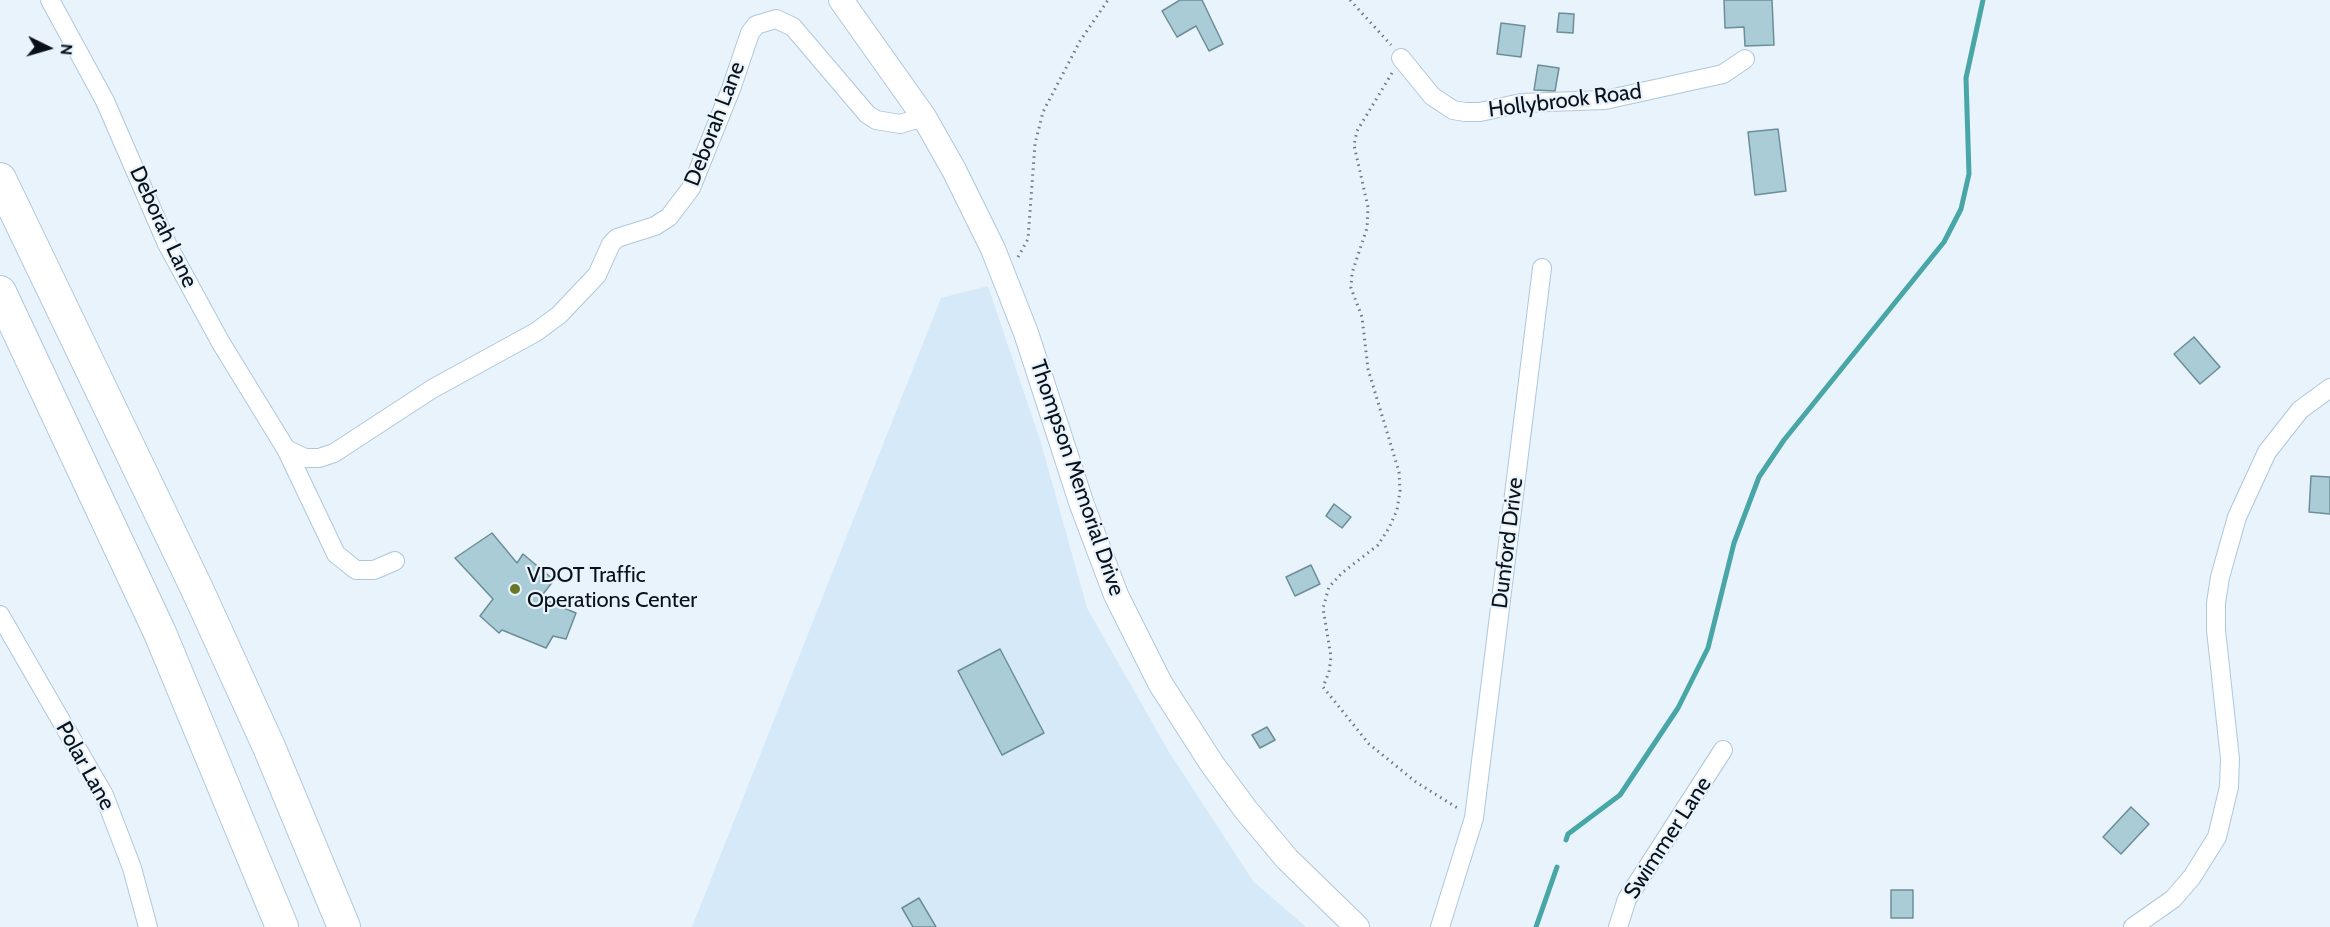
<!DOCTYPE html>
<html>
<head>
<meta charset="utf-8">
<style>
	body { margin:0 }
	#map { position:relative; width:2330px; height:927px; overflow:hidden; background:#e9f3fc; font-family:Cabin,sans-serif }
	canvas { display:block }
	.north { position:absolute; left:18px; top:18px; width:60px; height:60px; -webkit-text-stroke:4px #e9f3fc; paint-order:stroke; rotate:95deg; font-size:16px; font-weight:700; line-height:24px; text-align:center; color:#081018 }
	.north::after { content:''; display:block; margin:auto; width:21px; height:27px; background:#081018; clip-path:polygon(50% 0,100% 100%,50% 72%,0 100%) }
</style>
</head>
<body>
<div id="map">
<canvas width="2330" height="927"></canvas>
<div class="north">N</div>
</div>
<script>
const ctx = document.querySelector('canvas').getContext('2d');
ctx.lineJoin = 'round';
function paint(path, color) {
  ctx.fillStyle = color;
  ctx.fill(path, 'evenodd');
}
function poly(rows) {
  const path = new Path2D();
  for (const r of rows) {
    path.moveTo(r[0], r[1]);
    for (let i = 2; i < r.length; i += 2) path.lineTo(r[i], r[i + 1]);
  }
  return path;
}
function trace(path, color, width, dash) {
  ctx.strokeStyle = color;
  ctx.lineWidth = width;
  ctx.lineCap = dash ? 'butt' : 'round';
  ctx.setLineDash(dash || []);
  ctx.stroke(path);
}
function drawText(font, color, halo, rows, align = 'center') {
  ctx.font = font + ' Cabin,sans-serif';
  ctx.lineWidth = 4.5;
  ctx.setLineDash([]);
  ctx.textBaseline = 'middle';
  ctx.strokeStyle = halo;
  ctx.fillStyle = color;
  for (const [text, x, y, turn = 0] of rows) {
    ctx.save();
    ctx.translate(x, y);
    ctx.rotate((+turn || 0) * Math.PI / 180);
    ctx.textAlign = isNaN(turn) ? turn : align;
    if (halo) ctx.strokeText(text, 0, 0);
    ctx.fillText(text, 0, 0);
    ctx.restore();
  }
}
const built = poly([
	[988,286,1041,443,1087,608,1169,752,1253,881,1306,927,692,927,941,298]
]);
const stream = poly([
	[1566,840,1568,834,1620,795,1678,708,1708,648,1734,543,1759,477,1784,440,1944,242,1961,209,1969,174,1966,78,1983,0],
	[1536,927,1557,867]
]);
const building = poly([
	[1180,0,1202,0,1223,44,1209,51,1196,26,1177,37,1162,11,1180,0],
	[1724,0,1772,0,1774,45,1745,46,1744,27,1725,28,1724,0],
	[1559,13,1574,14,1573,33,1557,32,1559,13],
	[1501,23,1525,26,1521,57,1497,54,1501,23],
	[1538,65,1559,68,1555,91,1534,90,1538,65],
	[1778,129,1786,191,1755,195,1748,132,1778,129],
	[2194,337,2220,367,2200,384,2174,354,2194,337],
	[2311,476,2330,477,2330,514,2309,512,2311,476],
	[1334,504,1351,517,1342,528,1326,516,1334,504],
	[492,533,517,563,523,554,554,580,540,598,576,613,566,639,553,636,546,648,502,630,499,633,480,616,493,599,455,558,492,533],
	[1311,565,1320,584,1295,596,1286,577,1311,565],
	[1000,649,1044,733,1002,755,958,671,1000,649],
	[1267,727,1275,740,1260,748,1252,735,1267,727],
	[2131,807,2149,824,2121,854,2103,837,2131,807],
	[1891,890,1913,890,1913,918,1891,918,1891,890],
	[919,898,936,927,913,927,902,908,919,898]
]);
const path = poly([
	[1350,0,1391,45],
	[1392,73,1357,131,1354,145,1368,207,1367,228,1352,273,1351,288,1362,317,1368,369,1399,472,1400,491,1397,510,1389,528,1378,545,1342,573,1329,587,1323,608,1331,657,1329,672,1323,687,1369,744,1416,782,1459,809],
	[1018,257,1028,239,1035,144,1043,112,1080,41,1108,0]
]);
const street = poly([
	[50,0,105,101,167,244,221,343,286,449,336,554,356,570,374,570,395,561],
	[1401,58,1432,96,1453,110,1465,112,1480,112,1521,103,1605,100,1723,74,1745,59],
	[286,449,305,458,319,458,334,453,432,389,536,332,559,315,597,275,611,244,617,238,655,226,669,217,691,188,731,89,750,33,756,25,776,19,793,27,867,114,876,120,900,124,924,117],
	[0,615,104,795,132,868,148,927],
	[1440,927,1474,818,1542,268],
	[1618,927,1627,899,1723,750],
	[2133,927,2173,899,2192,877,2217,837,2229,787,2230,759,2216,630,2216,603,2220,577,2237,517,2267,452,2300,410,2330,388]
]);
const secondary = poly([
	[841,0,924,117,954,170,993,249,1026,333,1082,505,1116,595,1160,683,1212,764,1246,810,1287,859,1357,927]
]);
const highway = poly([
	[0,179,197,589,269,747,344,927],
	[0,292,160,633,282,927]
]);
const markers = [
	[515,589,6,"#697826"]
];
const streetNames = [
	["Hollybrook Road",1565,101,-7],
	["Deborah Lane",715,124,-69],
	["Deborah Lane",163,227,65],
	["Thompson Memorial Drive",1077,478,71],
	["Dunford Drive",1508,543,-83],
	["Polar Lane",85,766,61],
	["Swimmer Lane",1668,838,-57]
];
const poiNames = [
	["VDOT Traffic",527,576],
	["Operations Center",527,601]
];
paint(built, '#d5e9f9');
trace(stream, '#48a6a7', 5);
paint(building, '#a9ccd7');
trace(building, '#6c8e98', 1.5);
trace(street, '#aec7dc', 20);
trace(secondary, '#aec7dc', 26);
trace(highway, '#aec7dc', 34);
trace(path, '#6f7880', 3, [1.5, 4.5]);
trace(street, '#fff', 18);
trace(secondary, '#fff', 24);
trace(highway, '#fff', 32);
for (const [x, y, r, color] of markers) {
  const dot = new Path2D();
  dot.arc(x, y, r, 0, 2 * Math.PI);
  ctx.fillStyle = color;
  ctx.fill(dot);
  trace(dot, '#e9f3fc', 2);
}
drawText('22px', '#081018', '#e9f3fc', streetNames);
drawText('22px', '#081018', '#e9f3fc', poiNames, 'left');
</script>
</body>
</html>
